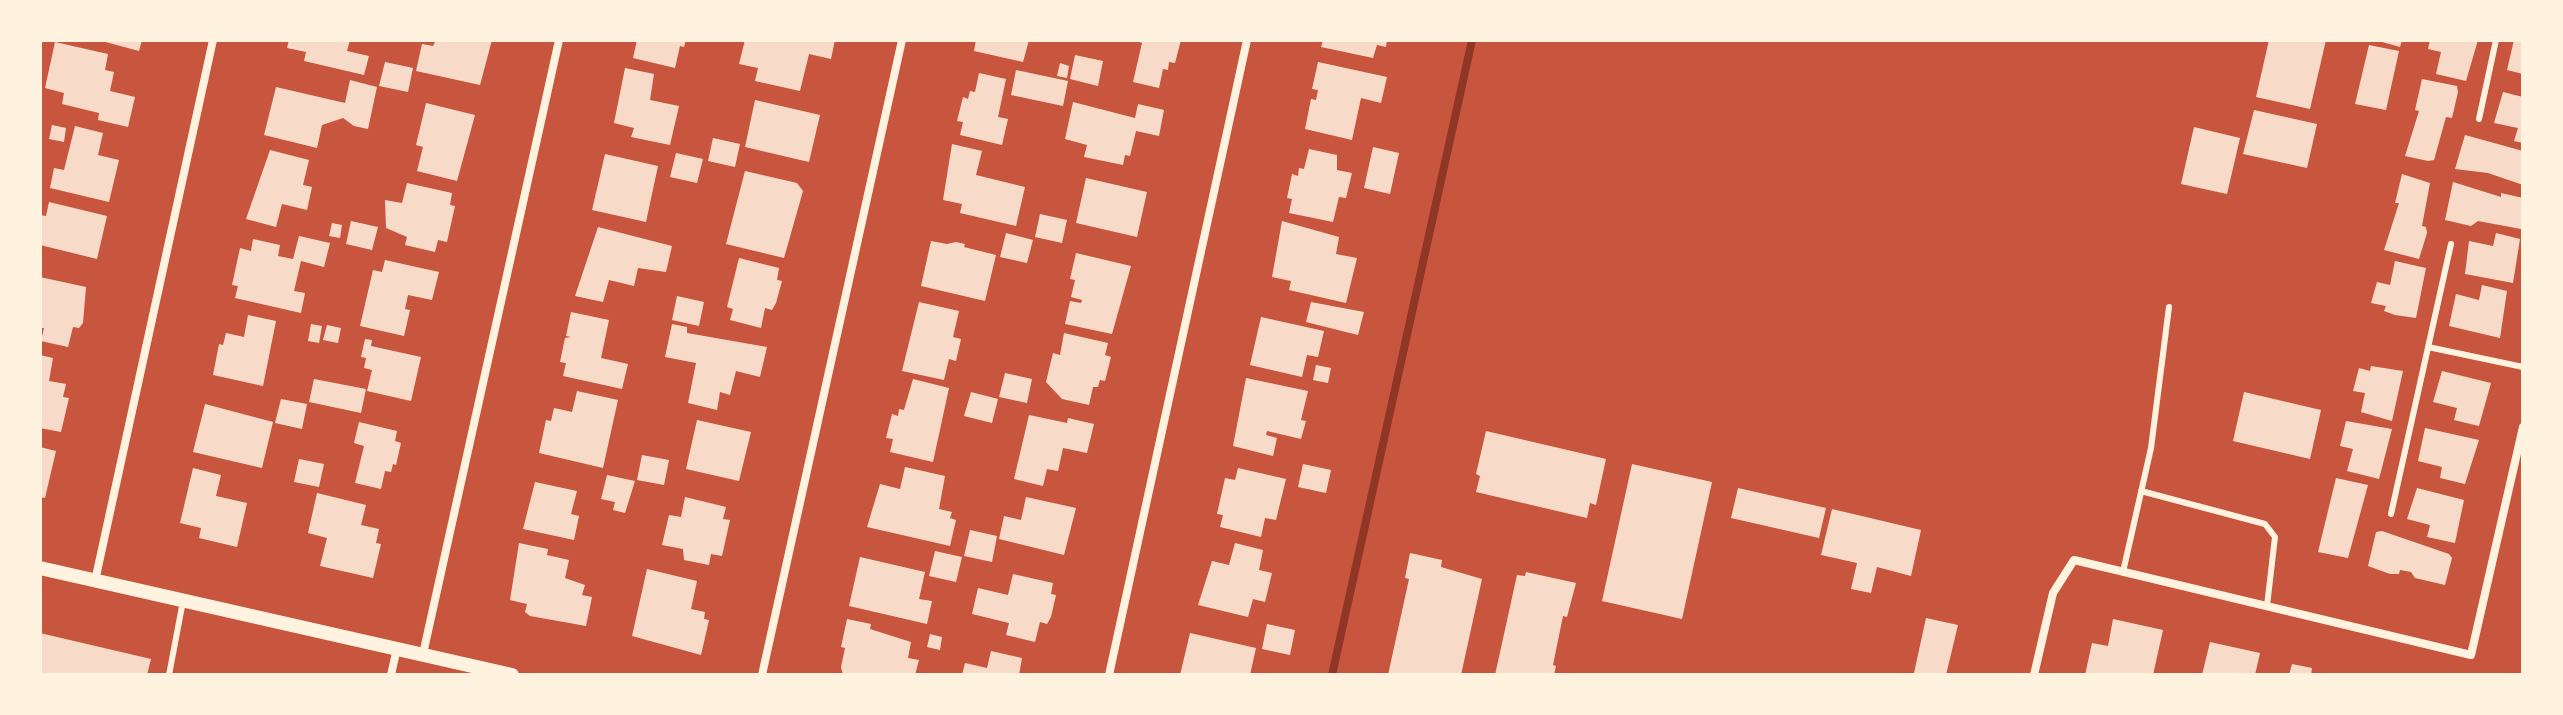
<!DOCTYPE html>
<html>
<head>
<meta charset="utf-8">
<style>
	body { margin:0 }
	#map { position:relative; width:2563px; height:715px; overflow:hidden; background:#c8553d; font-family:"Source Serif 4",serif }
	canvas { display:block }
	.frame { position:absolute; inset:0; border:42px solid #fff3e0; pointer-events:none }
</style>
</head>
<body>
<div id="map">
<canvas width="2563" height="715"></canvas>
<div class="frame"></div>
</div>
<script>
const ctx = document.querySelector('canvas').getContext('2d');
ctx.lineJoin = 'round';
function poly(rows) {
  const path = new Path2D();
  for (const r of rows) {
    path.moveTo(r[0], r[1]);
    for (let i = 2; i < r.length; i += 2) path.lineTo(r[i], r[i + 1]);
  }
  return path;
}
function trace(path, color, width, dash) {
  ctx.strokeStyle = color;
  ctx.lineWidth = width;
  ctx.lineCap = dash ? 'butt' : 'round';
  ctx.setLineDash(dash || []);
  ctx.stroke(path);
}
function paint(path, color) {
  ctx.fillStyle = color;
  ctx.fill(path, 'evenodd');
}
const stream = poly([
	[1332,675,1472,40]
]);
const building = poly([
	[98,40,142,40,139,51],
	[289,40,350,40,347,51,369,56,364,75,304,61,306,52,287,48],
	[436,40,492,40,480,85,416,71,422,44,433,46],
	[637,40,686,40,684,47,680,46,675,68,633,58],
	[745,40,808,41,835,40,831,59,809,54,800,91,755,81,758,68,739,64],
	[976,40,1029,40,1023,62,974,51],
	[1135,40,1181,40,1175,63,1169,62,1168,70,1163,69,1159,88,1133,82,1142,43],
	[1323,40,1387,40,1386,47,1377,45,1373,58,1321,47],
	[2269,40,2326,40,2310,109,2256,97],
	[2375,40,2402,40,2400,47],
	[2430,40,2478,40,2466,81,2436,74,2441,52,2428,49],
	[2514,40,2523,40,2523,74,2507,70],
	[55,42,108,54,105,70,114,72,110,91,135,97,128,127,98,120,99,113,62,104,64,93,45,88],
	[2369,45,2399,51,2386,110,2355,104],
	[1075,55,1103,61,1098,86,1070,79],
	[385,62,413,68,408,92,379,86],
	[1318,62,1387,77,1381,103,1361,98,1352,140,1305,129,1311,99,1316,100,1318,90,1312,89],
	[1060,63,1069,66,1067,78,1057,76],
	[625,68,654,74,650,100,679,106,670,145,631,137,634,128,614,123],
	[1016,70,1068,81,1063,106,1011,95],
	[979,73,1006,79,998,117,1008,119,1002,145,960,135,963,122,957,121,963,97,968,99,970,91,975,92],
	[2422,79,2457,86,2458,92,2452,118,2446,117,2434,160,2428,161,2405,156,2419,111,2415,110],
	[350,80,377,87,368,129,354,126,343,118,322,125,317,148,264,135,276,87,345,103],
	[2503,92,2523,97,2523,143,2514,141,2518,128,2494,123],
	[755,100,820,115,809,162,745,147],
	[1073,102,1135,118,1138,104,1164,110,1159,136,1136,131,1130,156,1125,155,1123,165,1084,157,1087,145,1065,139],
	[426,103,475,115,457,181,417,171,423,147,416,145],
	[2254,110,2317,124,2307,168,2243,154],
	[52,125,66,128,64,142,49,139],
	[75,126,103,133,98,155,119,160,109,202,50,188,54,168,64,170],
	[2194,127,2240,138,2227,194,2181,184],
	[2465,135,2523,151,2523,185,2488,173,2455,169],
	[713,138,740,144,735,167,708,161],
	[952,144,982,151,976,175,1025,187,1016,226,960,213,962,204,943,200],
	[1373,147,1399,153,1390,194,1364,188],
	[1309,149,1337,155,1337,170,1352,173,1346,198,1339,197,1333,222,1289,213,1292,199,1287,198,1292,174,1298,176,1299,168,1304,169],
	[270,150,309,160,303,185,312,187,307,210,282,204,276,227,246,219],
	[676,153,703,159,697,183,670,177],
	[605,154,658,166,646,222,592,210],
	[745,171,797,183,803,191,784,258,726,244],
	[2402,174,2430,183,2422,226,2426,227,2427,233,2419,259,2384,250,2399,203,2395,203],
	[1086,178,1147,192,1137,237,1076,223],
	[2453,182,2501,197,2501,193,2523,198,2521,229,2478,221,2471,226,2445,220],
	[407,183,452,193,450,205,455,206,447,242,438,240,435,252,405,245,407,237,386,228,385,200,402,203],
	[49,202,107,216,97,259,40,245,40,215,46,216],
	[1040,214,1067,220,1062,243,1035,237],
	[351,221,378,227,372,250,346,244],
	[1282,221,1339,237,1336,254,1357,258,1346,303,1289,290,1291,281,1272,277],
	[332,223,342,225,340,238,329,236],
	[598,227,672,246,666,272,638,268,634,286,609,280,603,302,575,296],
	[1006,233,1033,240,1027,263,1000,257],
	[2496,233,2520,239,2513,283,2465,274,2469,241,2493,246],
	[299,236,330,243,324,267,301,261,294,291,305,293,301,313,235,298,238,286,232,285,240,248,251,251,253,239,280,245,278,256,293,259],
	[931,241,947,244,956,242,965,244,964,247,996,255,985,301,921,286],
	[1076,253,1131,266,1112,334,1065,324,1070,301,1081,303,1082,300,1071,297,1075,280,1070,279],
	[739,258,779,268,777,280,782,281,776,303,772,310,765,308,761,328,730,320,733,309,727,307],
	[385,260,439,272,432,300,408,295,405,309,410,310,404,336,360,326,373,270,382,272],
	[2395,261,2426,268,2416,318,2395,315,2384,311,2386,306,2371,303,2377,282,2390,285],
	[40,277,86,287,83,323,79,328,73,327,68,347,41,341,44,328,40,328],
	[2482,285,2507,291,2500,338,2449,326,2456,294,2479,300],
	[677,296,704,302,699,326,672,320],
	[919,302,959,311,953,337,961,339,956,361,949,359,944,380,902,371],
	[1311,302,1364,312,1358,335,1306,322],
	[571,312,609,320,601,358,628,364,622,389,563,376,566,363,560,362,565,338,571,337,566,336],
	[248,315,276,321,263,386,213,375,219,344,223,345,226,333,244,337],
	[1261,317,1324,331,1318,357,1307,355,1302,377,1250,365],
	[311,324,322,326,319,343,308,341],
	[672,324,687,327,687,333,767,347,760,377,736,371,730,395,720,392,717,410,688,403,696,363,665,357],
	[327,325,341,328,338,343,323,340],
	[1064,333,1108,343,1105,355,1111,357,1105,381,1100,380,1098,387,1093,387,1089,405,1062,399,1046,382,1053,353,1060,355],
	[365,339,372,340,371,346,421,357,411,401,367,391,372,370,364,368,366,358,361,357],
	[40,355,53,358,49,381,66,384,63,397,69,398,61,432,40,428],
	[1316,365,1331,368,1328,383,1313,380],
	[2371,366,2403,371,2392,421,2361,412,2365,393,2353,391,2359,368,2370,371],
	[2442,371,2491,383,2479,426,2454,420,2457,408,2433,402],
	[1005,373,1032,379,1027,403,999,397],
	[1246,378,1308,391,1301,420,1306,421,1301,439,1267,431,1266,435,1277,438,1273,456,1233,446],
	[314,379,366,389,361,413,309,402],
	[913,379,949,388,933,462,890,452,893,439,886,438,892,414,898,416,899,409,904,410],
	[577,391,618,400,603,468,539,453,546,420,551,421,554,408,572,412],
	[971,392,998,399,992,423,964,416],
	[2244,392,2321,410,2310,459,2233,441],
	[281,399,307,404,302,429,275,423],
	[205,404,273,422,262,468,193,452],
	[1029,415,1067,423,1068,418,1094,424,1087,453,1063,448,1058,471,1047,469,1043,486,1014,479],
	[697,420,751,432,739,481,686,469],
	[2346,421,2392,429,2379,479,2347,471,2353,449,2340,446],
	[359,422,397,431,395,441,401,443,396,465,393,464,391,472,385,471,381,489,355,483,364,446,354,443],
	[2425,428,2479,440,2465,484,2440,478,2442,467,2418,461],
	[1486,431,1606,459,1596,505,1590,503,1587,518,1476,492,1480,476,1476,474],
	[40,447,56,451,45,498,40,497],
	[642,455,669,460,664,485,637,480],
	[299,459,324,464,319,487,294,482],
	[1303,464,1331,470,1326,493,1298,487],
	[1632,464,1712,482,1682,619,1602,601],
	[905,467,945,476,939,509,952,512,950,518,956,520,950,546,867,527,880,484,900,489],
	[193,468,221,475,216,496,247,503,237,547,199,538,201,528,180,523],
	[1238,468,1286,479,1276,520,1265,518,1261,537,1220,527,1223,515,1217,514,1225,478,1235,480],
	[607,475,635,481,625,513,613,510,615,502,601,499],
	[2336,478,2368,485,2348,558,2318,552],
	[535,482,577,491,571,514,579,516,574,540,523,529],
	[1738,488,1826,508,1819,538,1731,518],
	[2417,488,2464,500,2455,543,2427,537,2430,525,2407,519],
	[317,493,366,505,361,525,379,529,376,543,381,544,373,578,320,566,327,538,308,533],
	[685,497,726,507,723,519,730,520,722,556,711,554,709,565,684,560,683,549,662,545,669,515,681,517],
	[1026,497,1076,508,1064,555,999,539,1004,516,1021,520],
	[1832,509,1921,530,1911,576,1877,567,1871,593,1851,589,1857,563,1821,555],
	[970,530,997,536,992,562,964,556],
	[2382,531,2449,554,2452,558,2445,585,2415,578,2411,572,2400,570,2399,574,2390,574,2368,566,2376,532],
	[519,543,548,549,547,555,569,560,565,578,585,585,582,595,592,597,586,626,530,616,525,612,527,604,510,600],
	[1235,543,1263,550,1259,570,1272,573,1265,602,1253,599,1248,617,1198,605,1212,561,1229,565],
	[935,551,962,557,956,582,929,576],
	[1410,553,1442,560,1441,567,1482,579,1461,675,1388,675,1409,579,1405,578],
	[860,557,925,572,919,599,932,601,927,624,849,606],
	[647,569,697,581,691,609,705,612,704,619,709,620,701,655,632,636],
	[1526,572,1576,583,1567,617,1563,616,1553,665,1556,666,1554,675,1495,675,1517,575,1525,576],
	[1013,574,1053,583,1051,594,1056,595,1051,617,1047,624,1040,622,1035,642,1006,635,1009,623,972,614,978,588,1008,595],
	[1926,618,1958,625,1946,675,1914,673],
	[847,619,871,624,870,629,911,642,908,658,919,660,915,675,843,675,841,667,845,648,841,647],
	[2113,619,2163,630,2153,675,2085,675,2092,643,2108,646],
	[1267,624,1295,630,1290,655,1262,649],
	[40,633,151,659,147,675,40,675],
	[1190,633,1256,648,1250,675,1180,675],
	[930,634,942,637,940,650,927,647],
	[2210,642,2260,653,2255,675,2202,675],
	[991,651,1022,658,1019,675,962,675,965,663,987,668],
	[2292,664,2312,668,2311,675,2289,675]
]);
const service = poly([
	[2479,119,2496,40],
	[2428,347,2523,367],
	[2141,491,2265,524,2275,537,2267,606],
	[2391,514,2451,244],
	[2123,572,2151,448,2169,307],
	[169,675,183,601]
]);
const minor = poly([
	[95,581,213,40],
	[423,654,559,40],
	[391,675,397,648],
	[762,675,902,40],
	[1109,675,1247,40],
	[2034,675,2053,593,2074,560,2471,655,2523,427]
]);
const tertiary = poly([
	[40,568,512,675]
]);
trace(stream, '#8f3625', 8);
paint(building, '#f7dbc8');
trace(service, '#fff3e0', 6);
trace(minor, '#fff3e0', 8);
trace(tertiary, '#fff3e0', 14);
</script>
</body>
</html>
